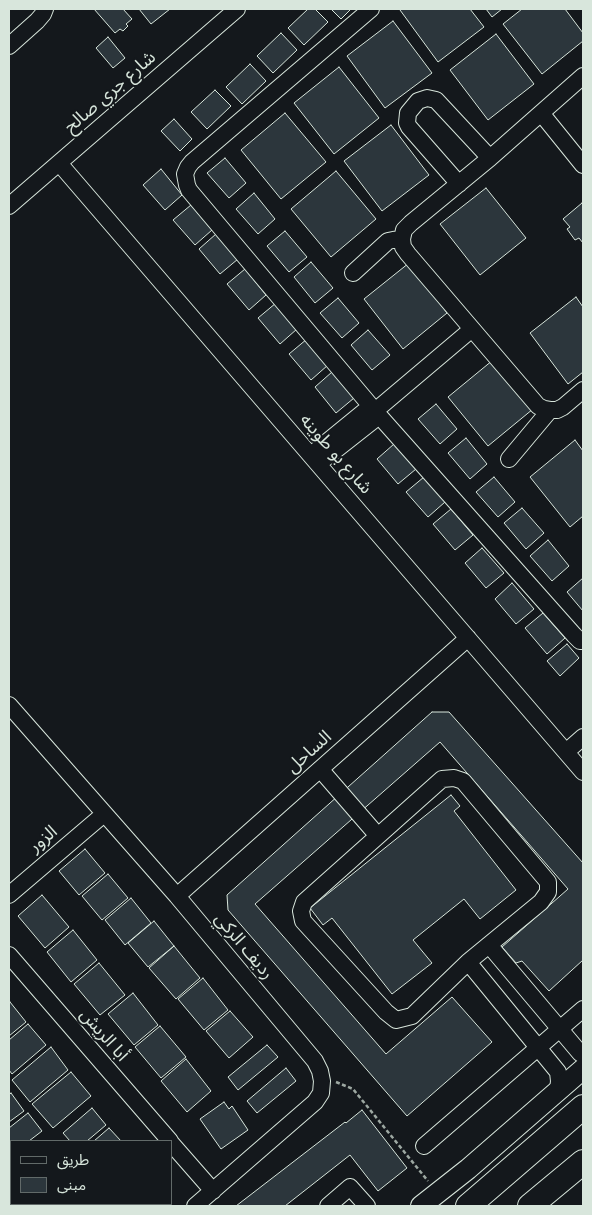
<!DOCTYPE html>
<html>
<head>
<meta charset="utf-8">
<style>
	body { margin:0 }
	#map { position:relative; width:592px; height:1215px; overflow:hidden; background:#14181c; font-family:Quicksand,"Noto Sans Arabic",sans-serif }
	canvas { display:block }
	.frame { position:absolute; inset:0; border:10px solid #d8e6dc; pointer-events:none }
	.legend { position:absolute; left:10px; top:1140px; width:162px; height:65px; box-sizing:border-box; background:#14181c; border:1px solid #626a69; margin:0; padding:6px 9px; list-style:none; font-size:15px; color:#d8e6dc }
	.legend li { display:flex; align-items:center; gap:10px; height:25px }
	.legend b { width:25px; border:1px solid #626a69 }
</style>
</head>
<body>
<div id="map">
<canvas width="592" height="1215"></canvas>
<div class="frame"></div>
<ul class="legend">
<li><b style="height:6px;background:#14181c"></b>طريق</li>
<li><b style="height:14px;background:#2c363c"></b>مبنى</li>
</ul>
</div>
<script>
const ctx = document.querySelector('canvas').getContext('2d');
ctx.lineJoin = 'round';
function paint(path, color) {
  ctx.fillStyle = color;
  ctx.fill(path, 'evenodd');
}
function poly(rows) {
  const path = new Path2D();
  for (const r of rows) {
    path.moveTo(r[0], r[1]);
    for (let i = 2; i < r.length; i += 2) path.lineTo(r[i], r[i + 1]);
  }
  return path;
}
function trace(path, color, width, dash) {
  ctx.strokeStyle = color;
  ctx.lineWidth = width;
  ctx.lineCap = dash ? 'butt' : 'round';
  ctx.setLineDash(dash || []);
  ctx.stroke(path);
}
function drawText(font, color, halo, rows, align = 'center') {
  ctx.font = font + ' Quicksand,"Noto Sans Arabic",sans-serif';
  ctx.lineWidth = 4;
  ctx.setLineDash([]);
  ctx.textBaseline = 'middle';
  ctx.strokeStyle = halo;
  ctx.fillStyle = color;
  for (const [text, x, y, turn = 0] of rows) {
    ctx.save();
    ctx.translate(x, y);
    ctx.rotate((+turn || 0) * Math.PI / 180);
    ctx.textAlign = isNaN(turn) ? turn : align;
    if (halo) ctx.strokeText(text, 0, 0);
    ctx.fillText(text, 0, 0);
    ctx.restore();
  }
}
const building = poly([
	[94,9,123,9,132,19,126,24,128,26,123,31,120,29,115,33,94,9],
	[139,9,170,9,151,24,139,9],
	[308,9,315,9,328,22,304,45,288,28,308,9],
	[331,9,351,9,341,19,331,9],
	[402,9,470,9,484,27,438,62,400,10,402,9],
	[486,9,502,9,492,17,486,9],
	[522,9,565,9,583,33,583,41,542,74,503,24,522,9],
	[393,21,432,73,385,108,347,56,393,21],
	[281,33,297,50,273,73,257,56,281,33],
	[496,34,534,84,488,120,450,70,496,34],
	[108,37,125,58,113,68,96,48,108,37],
	[250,64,266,81,242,104,226,87,250,64],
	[339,67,379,118,334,154,294,103,339,67],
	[215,90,231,106,207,129,191,112,215,90],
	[285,113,326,162,281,199,241,150,285,113],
	[174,119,192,139,180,151,161,131,174,119],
	[391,125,429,175,382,211,344,161,391,125],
	[225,158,246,183,229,198,207,173,225,158],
	[161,169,182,195,165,210,143,185,161,169],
	[336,171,376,219,331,257,291,209,336,171],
	[486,188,526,238,480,275,440,224,486,188],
	[254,193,275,219,258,234,236,209,254,193],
	[582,203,583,205,583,243,579,238,575,240,567,229,570,227,563,219,582,203],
	[191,205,212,230,195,245,173,220,191,205],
	[285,231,307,257,289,272,267,246,285,231],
	[216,234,238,259,220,274,199,249,216,234],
	[311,262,333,288,315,303,294,277,311,262],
	[409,263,447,313,403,349,364,299,409,263],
	[245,269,266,295,249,310,227,284,245,269],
	[576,297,583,307,583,372,568,384,530,333,576,297],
	[338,298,359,323,342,338,320,313,338,298],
	[276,303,297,329,280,344,258,318,276,303],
	[368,330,390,355,372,370,351,345,368,330],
	[307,339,328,365,311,380,289,354,307,339],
	[493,360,533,409,488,446,448,397,493,360],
	[332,372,354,398,336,413,315,387,332,372],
	[436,404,457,429,440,444,418,419,436,404],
	[466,438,487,464,470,479,448,453,466,438],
	[575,440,583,451,583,516,570,527,530,477,575,440],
	[394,444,416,469,398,484,377,459,394,444],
	[424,477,445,502,428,517,406,492,424,477],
	[494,477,515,502,498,517,476,492,494,477],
	[522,508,544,533,526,549,504,523,522,508],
	[451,509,473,535,455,550,433,524,451,509],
	[548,540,569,566,552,581,530,556,548,540],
	[482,548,504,573,486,588,465,563,482,548],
	[583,578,583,611,567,592,583,578],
	[512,583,534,609,516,624,495,599,512,583],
	[543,613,565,638,547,654,525,628,543,613],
	[567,644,579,658,560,676,547,661,567,644],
	[432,712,449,712,583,863,583,960,549,991,522,961,516,963,502,947,568,889,440,742,255,904,386,1054,452,997,492,1042,407,1116,228,910,227,895,432,712],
	[451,795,460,806,454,811,516,890,480,919,464,899,413,940,432,963,392,994,332,918,323,925,310,908,451,795],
	[85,849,105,873,79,895,59,871,85,849],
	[108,874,128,898,102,920,82,896,108,874],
	[42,895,69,927,45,948,18,916,42,895],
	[131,898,151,923,125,945,105,920,131,898],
	[154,921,174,946,148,967,128,943,154,921],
	[73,930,97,960,71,982,47,952,73,930],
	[174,946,200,978,176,999,149,968,174,946],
	[99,963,125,995,100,1015,74,984,99,963],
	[203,978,228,1010,204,1030,178,999,203,978],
	[133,993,158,1025,134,1045,108,1014,133,993],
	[10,1002,26,1022,9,1036,9,1003,10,1002],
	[230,1011,253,1037,229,1058,206,1031,230,1011],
	[28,1024,46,1045,12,1074,9,1070,9,1040,28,1024],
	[160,1026,186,1057,161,1078,135,1047,160,1026],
	[267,1045,278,1057,238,1090,228,1077,267,1045],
	[51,1047,68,1070,30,1102,12,1080,51,1047],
	[186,1059,211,1091,187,1112,161,1081,186,1059],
	[286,1068,296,1081,257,1113,247,1101,286,1068],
	[71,1072,91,1096,53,1128,32,1104,71,1072],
	[11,1093,24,1111,9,1122,9,1095,11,1093],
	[224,1102,229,1109,232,1106,248,1130,221,1149,200,1119,224,1102],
	[92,1108,106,1125,87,1141,70,1141,63,1133,92,1108],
	[362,1110,407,1168,378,1191,350,1155,285,1206,236,1206,345,1122,346,1123,362,1110],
	[28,1113,42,1131,29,1141,11,1141,11,1156,9,1158,9,1128,28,1113],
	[109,1128,121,1141,94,1141,109,1128],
	[80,1204,110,1204,108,1206,82,1206,80,1204],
	[122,1204,144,1204,141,1206,125,1206,122,1204]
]);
const path = poly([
	[336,1082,353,1089,428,1181]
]);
const minor = poly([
	[371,9,192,162,188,167,185,174,187,185,189,190,375,411,574,635,580,641,583,641],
	[9,46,37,21,43,14,45,9],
	[583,76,490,158,411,223,404,230,402,239,403,247,408,254,538,406,544,409,550,410,557,410,563,407,583,390],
	[541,113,583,165],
	[59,163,583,772],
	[459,184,409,127,407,123,408,113,418,101,427,98,436,100,490,158],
	[9,206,237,9],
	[353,273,388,241,393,240,402,239],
	[375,411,472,329],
	[311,455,371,406],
	[509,459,550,410],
	[318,464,379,416],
	[9,705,177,896,315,1061,320,1071,322,1081,321,1093,315,1102,195,1206],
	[566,752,583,737],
	[320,769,378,836],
	[454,778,463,781,548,882,548,892,541,902,468,962,412,1016,396,1020,386,1012,303,921,301,911,304,902,442,779,454,778],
	[9,895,104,814],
	[177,896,468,638],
	[489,945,580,1053,583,1055],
	[9,955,170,1141],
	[468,962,558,1072,559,1081,558,1091],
	[171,1143,213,1191],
	[424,1146,583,1009],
	[328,1206,350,1187,367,1206]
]);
const major = poly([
	[421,1206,468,1169,583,1069]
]);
const highway = poly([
	[468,1206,583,1107],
	[530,1206,583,1162]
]);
const streetNames = [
	["شارع جري صالح",110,92,-41],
	["شارع بو طوينه",336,454,49],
	["الساحل",309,752,-42],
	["الزور",43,839,-40],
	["رديف الركي",244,946,50],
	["أبا الريش",104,1035,49]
];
paint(building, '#2c363c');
trace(building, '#d8e6dc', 1);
trace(minor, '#d8e6dc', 18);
trace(major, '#d8e6dc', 22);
trace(highway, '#d8e6dc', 26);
trace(path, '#9da8a2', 2.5, [4, 2.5]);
trace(minor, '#14181c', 16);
trace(major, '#14181c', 20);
trace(highway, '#14181c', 24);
drawText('18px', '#d8e6dc', '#14181c', streetNames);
</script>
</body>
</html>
